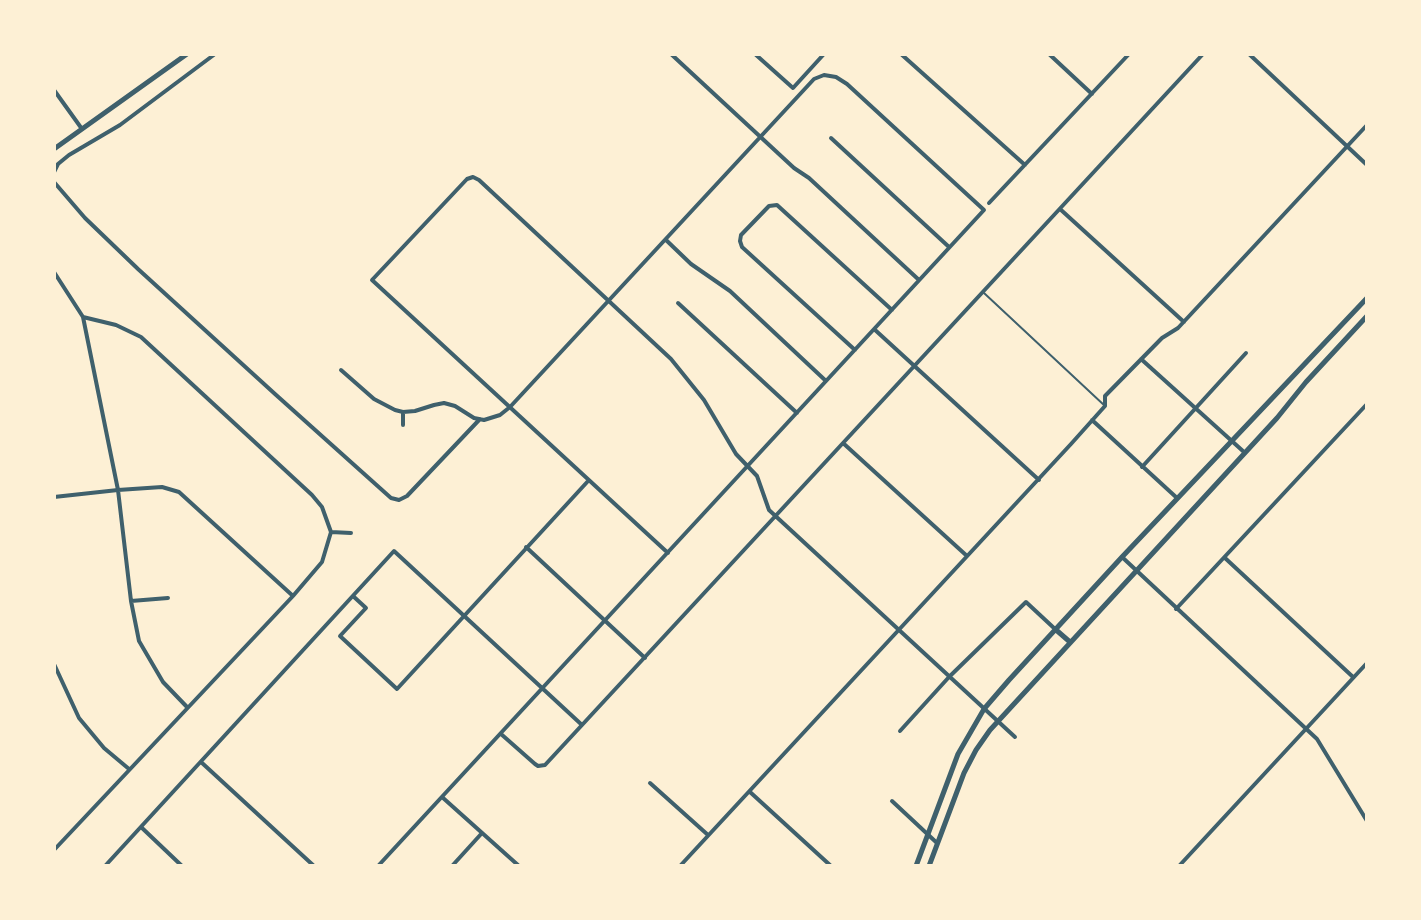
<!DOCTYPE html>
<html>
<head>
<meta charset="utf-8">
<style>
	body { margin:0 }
	#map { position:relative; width:1421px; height:920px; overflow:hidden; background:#fdf0d5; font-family:Helvetica,sans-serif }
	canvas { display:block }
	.frame { position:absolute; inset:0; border:56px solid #fdf0d5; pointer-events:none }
</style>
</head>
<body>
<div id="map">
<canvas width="1421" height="920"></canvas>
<div class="frame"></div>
</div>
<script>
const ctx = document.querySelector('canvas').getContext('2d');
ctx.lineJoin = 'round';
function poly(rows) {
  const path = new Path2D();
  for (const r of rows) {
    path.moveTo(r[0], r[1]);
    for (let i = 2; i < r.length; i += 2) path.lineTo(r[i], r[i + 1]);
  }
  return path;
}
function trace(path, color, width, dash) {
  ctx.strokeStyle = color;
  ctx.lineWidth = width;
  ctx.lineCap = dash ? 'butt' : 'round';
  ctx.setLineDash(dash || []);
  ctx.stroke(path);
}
const service = poly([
	[984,293,1105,406]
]);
const minor = poly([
	[671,54,794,168,809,178,919,280],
	[755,54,793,88,824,54],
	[901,54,1025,165],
	[1049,54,1092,94],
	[1249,54,1367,165],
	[54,90,82,129],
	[831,138,949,247],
	[54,172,58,164,69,155,120,125,215,54],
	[54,182,85,218,138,269,275,394,391,498,399,500,407,496,480,419],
	[989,203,1129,54],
	[1060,209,1184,322],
	[666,240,691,264,730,291,826,381],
	[54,272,83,317,118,490,131,601,139,641,163,682,187,707],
	[678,303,797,413],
	[874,329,1039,480],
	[855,350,742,247,740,241,741,235,769,206,777,205,892,310],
	[1141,359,1244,452],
	[341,370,374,399,395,410,403,412,415,411,434,405,444,403,455,406,474,418,484,420,500,415,510,407,814,79,824,75,836,77,847,84,984,210,378,866],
	[403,412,403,425],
	[1092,420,1177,498],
	[843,443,967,556],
	[1142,467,1246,353],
	[54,497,118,490,162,487,179,492,293,596],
	[331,532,351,533],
	[526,547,645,658],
	[668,553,372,280,467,179,473,177,479,180,671,359,704,400,736,454,757,476,769,510,1015,737],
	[1122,557,1317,739,1367,821],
	[1225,558,1353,677],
	[353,596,366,608,340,636,397,689,589,480],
	[131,601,168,598],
	[1176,609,1367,404],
	[54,664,79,718,104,748,129,769],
	[900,731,949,677,1026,602,1055,629],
	[501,734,535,764,538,766,545,765,1203,54],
	[201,762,314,866],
	[650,783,708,835],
	[750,792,831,866],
	[442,797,519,866],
	[892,801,937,843],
	[141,827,182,866],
	[54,850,293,596,322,562,331,532,322,507,312,495,141,337,116,325,83,317],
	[105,866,394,551,582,725],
	[452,866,482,833],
	[680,866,1071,444,1105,406,1105,396,1162,338,1178,328,1367,125],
	[1179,866,1367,663]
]);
const tertiary = poly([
	[54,149,187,54],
	[1055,629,1070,642],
	[916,866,958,754,984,709,1009,680,1122,557,1367,298],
	[929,866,964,773,976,750,990,730,1277,418,1306,382,1367,316]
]);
trace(service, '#3f606c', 2);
trace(minor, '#3f606c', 4);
trace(tertiary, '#3f606c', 5);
</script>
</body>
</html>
